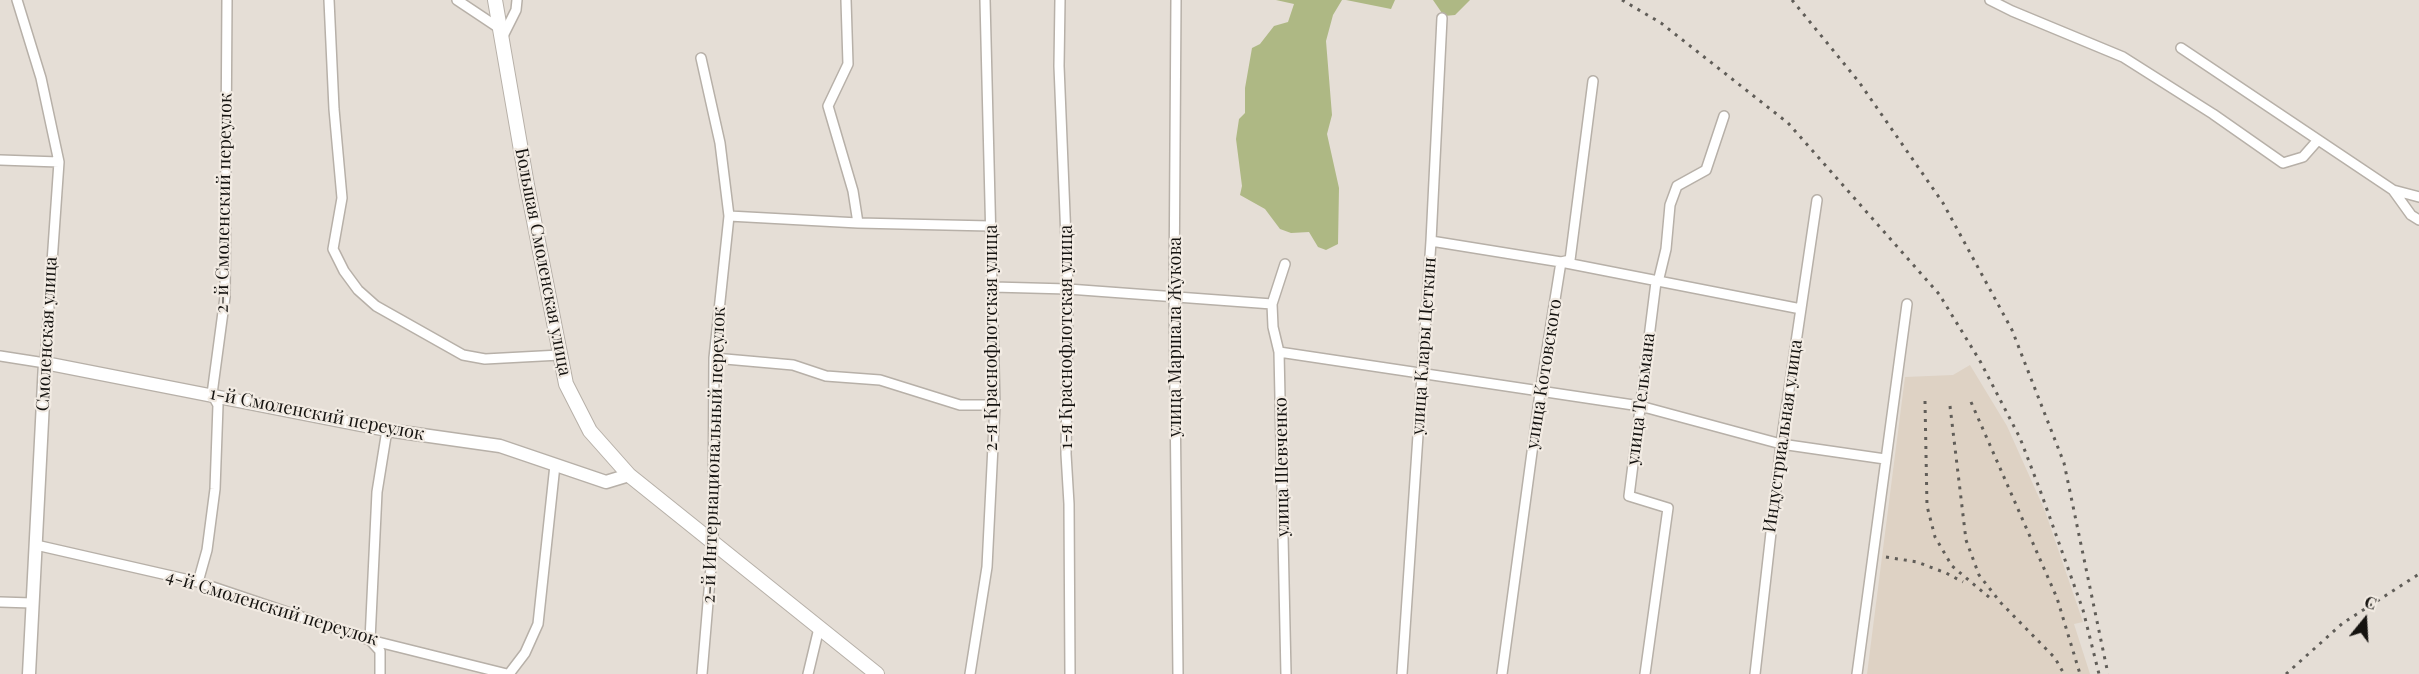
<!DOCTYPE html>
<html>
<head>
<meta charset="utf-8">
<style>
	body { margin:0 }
	#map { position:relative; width:2419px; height:674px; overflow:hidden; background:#e5ded6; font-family:"Playfair Display",serif }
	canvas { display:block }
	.north { position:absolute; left:2335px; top:590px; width:60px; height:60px; -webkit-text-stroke:4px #f2ebe3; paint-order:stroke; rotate:18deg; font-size:16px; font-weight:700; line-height:24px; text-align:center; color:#151310 }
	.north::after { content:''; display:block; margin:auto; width:21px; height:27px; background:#151310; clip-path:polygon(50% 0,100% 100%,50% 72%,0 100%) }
</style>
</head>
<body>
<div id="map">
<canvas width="2419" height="674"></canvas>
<div class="north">С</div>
</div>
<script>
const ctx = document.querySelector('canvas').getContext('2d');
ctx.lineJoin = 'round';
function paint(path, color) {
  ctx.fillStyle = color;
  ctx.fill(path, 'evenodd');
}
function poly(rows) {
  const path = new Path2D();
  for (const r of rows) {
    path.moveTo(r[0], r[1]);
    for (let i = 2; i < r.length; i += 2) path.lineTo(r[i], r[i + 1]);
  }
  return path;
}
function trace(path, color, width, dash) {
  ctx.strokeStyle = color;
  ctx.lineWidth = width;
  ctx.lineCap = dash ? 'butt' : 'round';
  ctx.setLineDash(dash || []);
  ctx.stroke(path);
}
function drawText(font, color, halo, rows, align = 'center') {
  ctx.font = font + ' "Playfair Display",serif';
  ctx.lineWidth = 4.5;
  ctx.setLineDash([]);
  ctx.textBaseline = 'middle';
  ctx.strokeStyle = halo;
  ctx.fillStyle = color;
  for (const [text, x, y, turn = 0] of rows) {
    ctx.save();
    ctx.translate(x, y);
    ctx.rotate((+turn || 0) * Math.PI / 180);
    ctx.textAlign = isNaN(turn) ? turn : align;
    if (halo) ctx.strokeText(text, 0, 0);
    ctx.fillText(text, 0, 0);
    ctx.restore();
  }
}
const built = poly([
	[1970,365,2007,426,2045,511,2083,622,2074,624,2090,674,1867,674,1905,377,1953,375]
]);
const forest = poly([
	[1276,0,1342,0,1333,15,1326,41,1332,115,1327,134,1339,188,1338,244,1326,250,1318,247,1309,232,1291,233,1280,229,1265,209,1240,195,1242,186,1236,139,1239,119,1245,113,1245,88,1252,48,1260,44,1274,26,1288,22,1294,4],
	[1346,0,1395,0,1391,9],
	[1433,0,1470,0,1455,15,1444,16]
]);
const minor = poly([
	[329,0,334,109,342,198,333,249,344,271,358,290,376,306,463,355,485,359,560,355],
	[457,0,499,28],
	[846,0,848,64,828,106,853,191,858,223],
	[1060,0,1059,66,1068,289,1066,454,1069,504,1070,674],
	[1176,0,1174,297,1178,674],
	[1990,0,2012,11,2123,57,2213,114,2283,163,2303,157,2318,140],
	[502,38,516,10,517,0],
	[2181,48,2393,190,2419,197],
	[701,58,720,143,729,216,714,358,713,543,702,674],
	[0,160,59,162],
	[2393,190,2411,215,2419,220],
	[729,216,858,223,990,226],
	[1431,241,1561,262,1801,309],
	[1285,264,1272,304,1273,327,1279,352,1286,674],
	[993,287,1068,289,1272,304],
	[1279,352,1640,406,1781,444,1885,459],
	[0,356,45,363,59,162,41,78,17,0],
	[714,358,793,365,826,376,880,380,960,405,995,405],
	[36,545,198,582,370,640,507,674],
	[198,582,207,550,215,489,218,405,212,394,225,297,227,0],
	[0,602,32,603],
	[380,674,380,651,370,640,377,492,387,430],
	[509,674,525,653,538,624,555,465],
	[808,674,819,628],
	[970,674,987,567,995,405,985,0],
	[1402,674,1431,241,1442,18],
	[1502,674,1540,393,1561,262,1570,260,1593,81],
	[1645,674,1668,508,1629,496,1656,282,1659,278,1666,249,1670,205,1677,186,1706,170,1724,116],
	[1755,674,1781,444,1817,200],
	[1857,674,1907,304]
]);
const tertiary = poly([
	[29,674,45,363,387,430,500,446,606,482,629,475]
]);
const secondary = poly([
	[495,0,527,185,566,384,590,431,629,475,877,674]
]);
const rail = poly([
	[1622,0,1661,23,1788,123,1939,294,1980,361,2020,438,2040,490,2083,610,2099,674],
	[1792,0,1859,82,1943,203,2012,330,2064,463,2108,674],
	[1925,401,1927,506,1935,537,1952,566,1990,598],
	[1971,402,2057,598,2080,674],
	[1950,406,1966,540,1979,575,2001,603,2055,658,2064,674],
	[1886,557,1917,562,1946,573,1963,582],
	[2286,674,2343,623,2419,574]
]);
const streetNames = [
	["2-й Смоленский переулок",224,203,-89],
	["Большая Смоленская улица",543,262,79],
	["Смоленская улица",47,334,-87],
	["1-я Краснофлотская улица",1066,337,-90],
	["улица Маршала Жукова",1175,337,-90],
	["2-я Краснофлотская улица",991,338,-90],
	["улица Клары Цеткин",1424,346,-86],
	["улица Котовского",1544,374,-81],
	["улица Тельмана",1641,399,-83],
	["1-й Смоленский переулок",317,414,11],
	["Индустриальная улица",1783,436,-82],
	["2-й Интернациональный переулок",714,455,-88],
	["улица Шевченко",1282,467,-91],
	["4-й Смоленский переулок",272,608,17]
];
paint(built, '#ded2c4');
paint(forest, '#aeb884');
trace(minor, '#b7b0a8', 12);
trace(tertiary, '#b7b0a8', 15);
trace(secondary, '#b7b0a8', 16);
trace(minor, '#fff', 9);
trace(tertiary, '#fff', 12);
trace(secondary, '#fff', 14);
trace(rail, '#605d58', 3, [3, 6]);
drawText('18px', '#151310', '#f2ebe3', streetNames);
</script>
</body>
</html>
